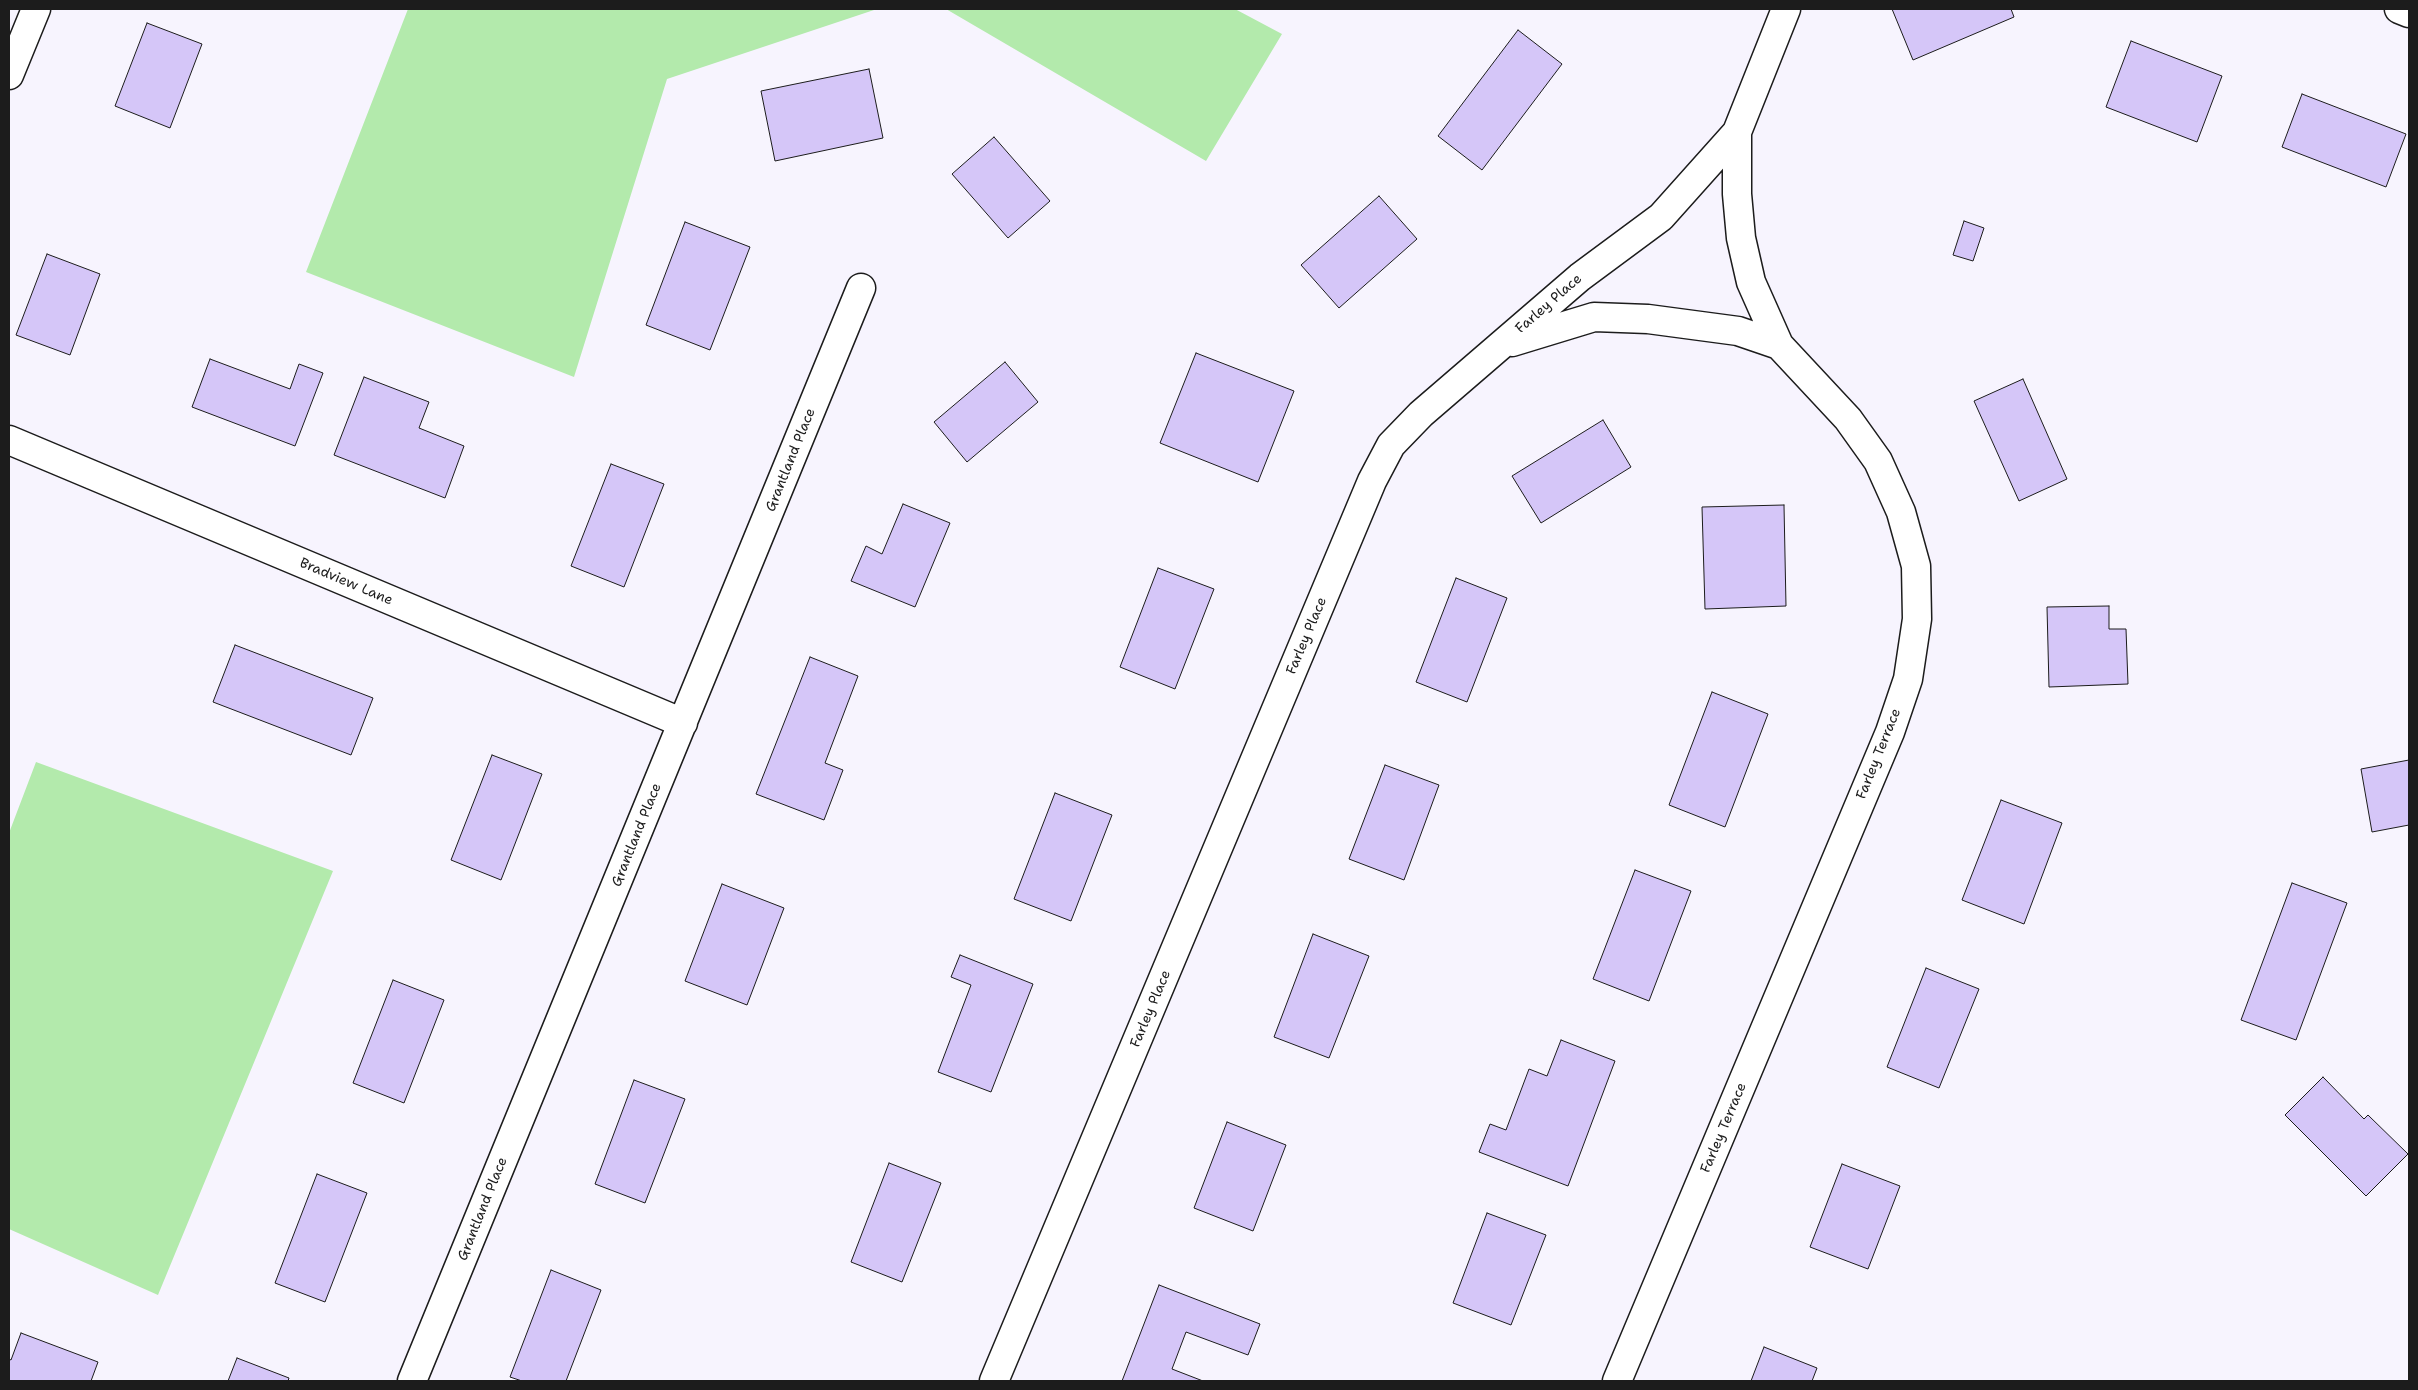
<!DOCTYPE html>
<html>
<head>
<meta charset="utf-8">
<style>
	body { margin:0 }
	#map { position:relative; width:2418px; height:1390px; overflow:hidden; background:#f7f4fe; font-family:"Shantell Sans",sans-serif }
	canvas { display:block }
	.frame { position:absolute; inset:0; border:10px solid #1c1c1c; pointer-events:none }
</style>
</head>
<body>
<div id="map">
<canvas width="2418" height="1390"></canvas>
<div class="frame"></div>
</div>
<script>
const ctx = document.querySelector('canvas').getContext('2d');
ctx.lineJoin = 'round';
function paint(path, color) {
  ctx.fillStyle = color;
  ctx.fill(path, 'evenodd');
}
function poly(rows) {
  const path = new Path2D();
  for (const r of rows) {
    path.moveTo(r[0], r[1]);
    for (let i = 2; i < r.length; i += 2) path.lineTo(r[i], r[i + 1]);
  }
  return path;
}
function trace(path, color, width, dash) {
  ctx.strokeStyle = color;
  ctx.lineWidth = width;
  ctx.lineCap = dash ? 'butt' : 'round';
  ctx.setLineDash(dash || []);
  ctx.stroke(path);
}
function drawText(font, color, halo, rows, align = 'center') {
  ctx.font = font + ' "Shantell Sans",sans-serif';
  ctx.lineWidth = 5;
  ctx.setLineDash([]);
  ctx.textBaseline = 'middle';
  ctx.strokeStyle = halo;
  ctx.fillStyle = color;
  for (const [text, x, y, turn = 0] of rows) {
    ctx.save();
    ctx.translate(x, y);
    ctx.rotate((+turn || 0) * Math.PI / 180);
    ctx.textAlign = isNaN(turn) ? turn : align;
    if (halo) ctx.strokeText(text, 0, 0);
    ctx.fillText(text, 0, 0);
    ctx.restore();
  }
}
const green = poly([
	[408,9,877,9,667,79,574,377,306,272],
	[946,9,1235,9,1282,34,1206,161],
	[36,762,333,871,158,1295,9,1229,9,833]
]);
const building = poly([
	[1892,9,2011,9,2014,17,1913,60,1892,9],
	[147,23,202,44,170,128,115,106,147,23],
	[1518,30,1562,64,1482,170,1438,136,1518,30],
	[2131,41,2222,76,2197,142,2106,107,2131,41],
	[869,69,883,138,775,161,761,91,869,69],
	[2302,94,2406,134,2386,187,2282,147,2302,94],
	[994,137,1050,201,1008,238,952,174,994,137],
	[1379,196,1417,239,1339,308,1301,265,1379,196],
	[1964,221,1984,228,1973,261,1953,255,1964,221],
	[685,222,750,247,710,350,646,325,685,222],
	[47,254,100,274,70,355,16,335,47,254],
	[1196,353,1294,391,1258,482,1160,443,1196,353],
	[210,359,290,389,299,364,323,373,295,446,192,407,210,359],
	[1005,362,1038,402,967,462,934,422,1005,362],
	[364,377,429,402,419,428,464,446,445,498,334,455,364,377],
	[2023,379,2067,479,2019,501,1974,401,2023,379],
	[1603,420,1631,467,1541,523,1512,476,1603,420],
	[611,464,664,484,624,587,571,566,611,464],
	[903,504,950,523,915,607,851,581,866,546,882,554,903,504],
	[1784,505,1786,606,1705,609,1702,507,1784,505],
	[1158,568,1214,589,1175,689,1120,667,1158,568],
	[1456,578,1507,598,1467,702,1416,682,1456,578],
	[2109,606,2109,629,2126,629,2128,684,2049,687,2047,607,2109,606],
	[235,645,373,698,351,755,213,702,235,645],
	[810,657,858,676,825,763,843,770,824,820,756,794,810,657],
	[1712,692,1768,714,1725,827,1669,805,1712,692],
	[492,755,542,774,501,880,451,860,492,755],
	[2409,760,2409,825,2372,832,2361,769,2409,760],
	[1385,765,1439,785,1404,880,1349,859,1385,765],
	[1055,793,1112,815,1071,921,1014,899,1055,793],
	[2001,800,2062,823,2024,924,1962,900,2001,800],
	[1635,870,1691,891,1649,1001,1593,979,1635,870],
	[2292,883,2347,903,2296,1040,2241,1020,2292,883],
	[722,884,784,908,747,1005,685,981,722,884],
	[1313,934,1369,956,1329,1058,1274,1037,1313,934],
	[960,955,1033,984,991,1092,938,1072,971,985,951,977,960,955],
	[1926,968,1979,989,1939,1088,1887,1067,1926,968],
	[393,980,444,1000,404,1103,353,1083,393,980],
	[1561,1040,1615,1061,1568,1186,1479,1152,1490,1124,1506,1130,1529,1069,1547,1076,1561,1040],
	[2323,1077,2364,1119,2368,1115,2408,1154,2366,1196,2285,1115,2323,1077],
	[634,1080,685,1099,645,1203,595,1184,634,1080],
	[1227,1122,1286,1145,1253,1231,1194,1208,1227,1122],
	[889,1163,941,1183,902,1282,851,1262,889,1163],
	[1842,1164,1900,1186,1868,1269,1810,1247,1842,1164],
	[317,1174,367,1193,325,1302,275,1283,317,1174],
	[1487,1213,1546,1235,1511,1325,1453,1303,1487,1213],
	[551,1270,601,1290,566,1381,522,1381,510,1377,551,1270],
	[1159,1285,1260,1324,1248,1355,1186,1332,1172,1369,1203,1381,1122,1381,1159,1285],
	[21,1333,98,1362,91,1381,9,1381,9,1359,11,1360,21,1333],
	[1764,1347,1817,1368,1812,1381,1751,1381,1764,1347],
	[237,1358,289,1378,288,1381,228,1381,237,1358]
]);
const minor = poly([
	[2399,9,2409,13],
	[9,75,36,9],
	[1512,342,1594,317,1648,319,1738,331,1779,345],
	[9,440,683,723],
	[412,1381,861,288],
	[994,1381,1372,481,1391,445,1421,414,1580,277,1661,217,1737,132,1786,9],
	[1617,1381,1890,732,1908,679,1917,619,1916,566,1901,512,1878,461,1848,419,1779,345,1751,282,1741,238,1737,194,1737,132]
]);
const streetNames = [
	["Farley Place",1549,304,-41],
	["Grantland Place",791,460,-68],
	["Bradview Lane",346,582,23],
	["Farley Place",1307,636,-67],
	["Farley Terrace",1879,754,-68],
	["Grantland Place",637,835,-68],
	["Farley Place",1151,1009,-67],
	["Farley Terrace",1724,1128,-67],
	["Grantland Place",483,1209,-68]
];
paint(green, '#b3eaac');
paint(building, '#d5c6f8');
trace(building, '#1c1c1c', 1);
trace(minor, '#1c1c1c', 31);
trace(minor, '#fff', 28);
drawText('14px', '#1c1c1c', '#fff', streetNames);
</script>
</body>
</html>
